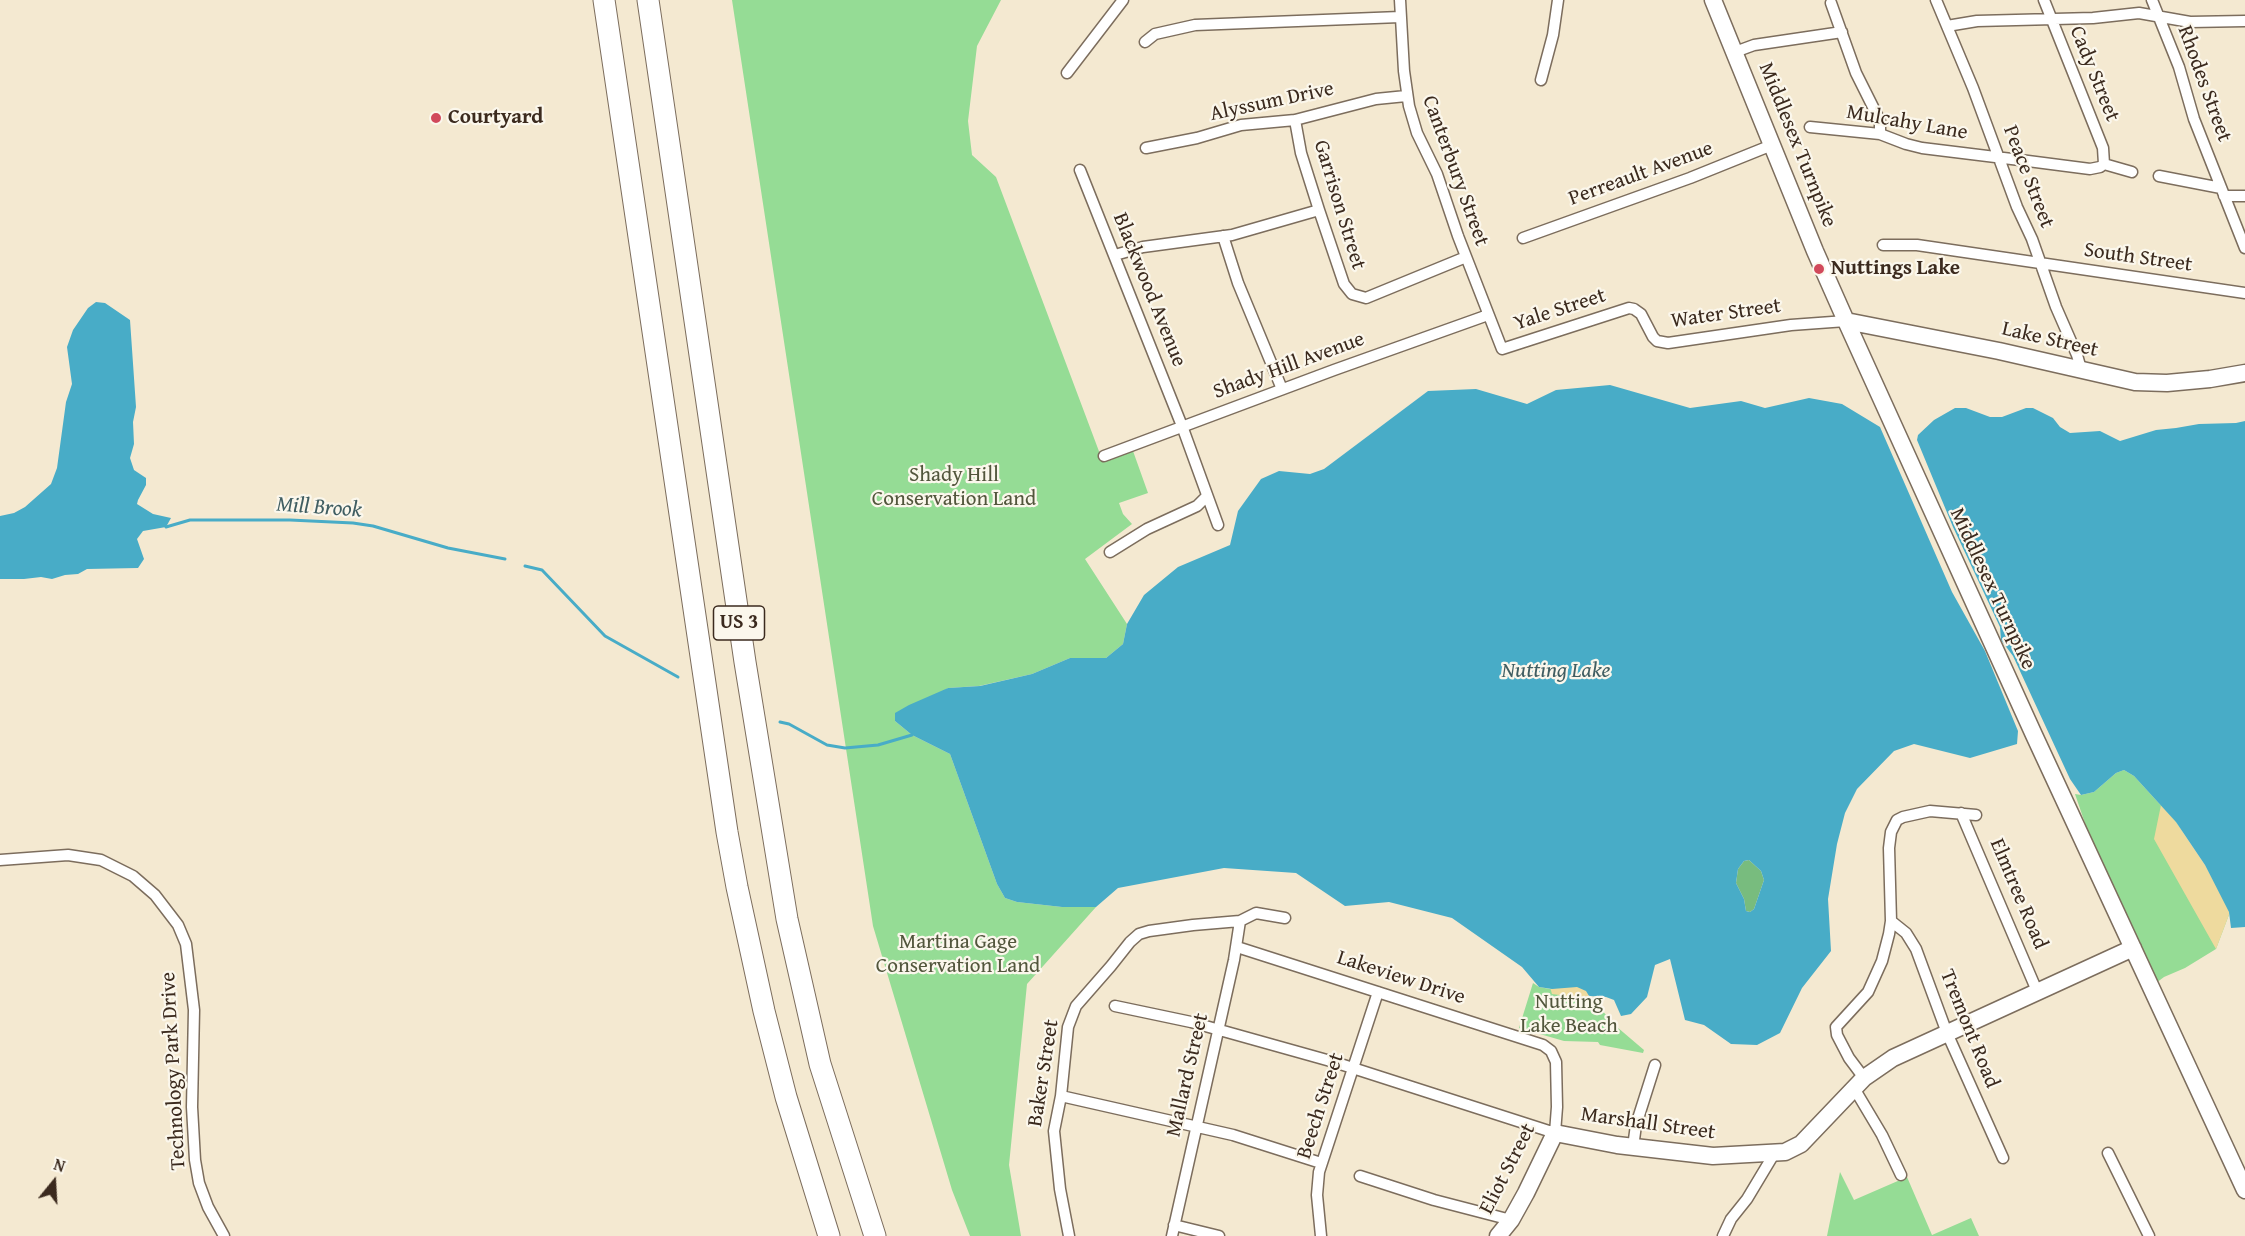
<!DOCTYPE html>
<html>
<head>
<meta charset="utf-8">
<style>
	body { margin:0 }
	#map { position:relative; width:2245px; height:1236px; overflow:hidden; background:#f4e9d1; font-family:"Gentium Book Plus",serif }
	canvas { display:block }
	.north { position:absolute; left:24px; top:1152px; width:60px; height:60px; -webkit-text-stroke:4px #fbf7ec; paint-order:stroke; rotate:18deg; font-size:16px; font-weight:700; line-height:24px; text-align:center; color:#3b2a1e }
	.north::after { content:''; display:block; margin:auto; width:21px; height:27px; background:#3b2a1e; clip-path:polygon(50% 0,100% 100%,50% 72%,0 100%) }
</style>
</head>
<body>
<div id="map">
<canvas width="2245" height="1236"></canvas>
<div class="north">N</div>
</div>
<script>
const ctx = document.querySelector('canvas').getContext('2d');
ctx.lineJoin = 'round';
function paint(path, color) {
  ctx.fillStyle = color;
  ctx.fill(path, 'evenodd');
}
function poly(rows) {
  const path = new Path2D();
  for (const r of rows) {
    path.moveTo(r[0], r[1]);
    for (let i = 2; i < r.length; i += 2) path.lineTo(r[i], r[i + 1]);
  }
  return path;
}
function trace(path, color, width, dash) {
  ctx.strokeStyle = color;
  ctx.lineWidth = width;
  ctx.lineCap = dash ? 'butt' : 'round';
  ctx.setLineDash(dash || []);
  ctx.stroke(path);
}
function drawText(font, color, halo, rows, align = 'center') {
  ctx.font = font + ' "Gentium Book Plus",serif';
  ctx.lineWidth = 4.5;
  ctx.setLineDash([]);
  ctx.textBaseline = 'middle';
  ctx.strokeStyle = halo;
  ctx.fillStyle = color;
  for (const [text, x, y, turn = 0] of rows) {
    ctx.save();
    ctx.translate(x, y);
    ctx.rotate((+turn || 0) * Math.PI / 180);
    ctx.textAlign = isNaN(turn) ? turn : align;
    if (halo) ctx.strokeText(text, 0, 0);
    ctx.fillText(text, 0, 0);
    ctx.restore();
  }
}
const green = poly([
	[732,0,1001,0,977,46,968,121,972,155,996,177,1103,462,1133,451,1148,493,1119,503,1123,514,1132,524,1085,559,1127,624,1123,644,1106,658,1070,658,1032,674,979,686,948,688,895,721,912,735,950,754,997,884,1005,898,1017,902,1062,907,1096,907,1027,984,1009,1165,1021,1236,970,1236,952,1190,873,926],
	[2124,770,2134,776,2176,822,2230,912,2216,949,2185,968,2164,977,2156,983,2088,832,2075,794,2081,795,2094,792,2116,773],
	[1533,983,1539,987,1589,996,1617,1027,1644,1050,1643,1053,1600,1045,1598,1042,1564,1041,1519,1028],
	[1840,1172,1854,1200,1907,1177,1932,1235,1971,1218,1979,1236,1827,1236]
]);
const forest = poly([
	[1749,860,1761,871,1764,880,1754,909,1750,912,1746,911,1744,899,1736,883,1738,869,1744,861]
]);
const sand = poly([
	[2161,805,2176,822,2205,865,2230,912,2216,949,2154,839],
	[1578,984,1590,994,1586,1003,1575,997,1552,994,1550,987]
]);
const water = poly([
	[96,302,105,303,130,320,136,407,133,422,134,444,130,458,134,470,146,478,146,485,138,500,137,504,153,514,171,518,166,527,143,531,137,539,144,559,138,568,87,569,78,574,65,575,52,579,41,577,24,579,0,579,0,516,14,513,25,507,51,484,57,468,66,402,72,384,67,347,73,330,88,308],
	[1610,385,1690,408,1741,401,1765,408,1809,398,1842,404,1880,427,1952,592,1985,651,2018,731,2017,744,1970,758,1914,744,1894,751,1857,789,1845,813,1837,844,1828,899,1831,951,1802,988,1780,1033,1757,1045,1731,1044,1704,1025,1685,1020,1670,959,1655,965,1647,997,1631,1014,1621,1016,1614,1000,1606,997,1589,996,1586,991,1577,987,1552,989,1539,987,1522,967,1452,918,1389,902,1345,906,1296,873,1224,868,1118,888,1096,907,1062,907,1017,902,1005,898,997,884,950,754,912,735,895,721,895,713,909,705,948,688,980,686,1032,674,1070,658,1106,658,1123,644,1127,624,1144,595,1178,567,1230,545,1238,511,1261,479,1279,471,1310,474,1324,469,1428,391,1476,389,1527,404,1556,390],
	[1749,860,1761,871,1764,880,1754,909,1750,912,1746,911,1744,899,1736,883,1738,869,1744,861],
	[1955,408,1966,408,1990,417,2002,417,2026,408,2033,408,2053,418,2060,427,2070,433,2100,431,2120,441,2156,430,2176,428,2199,424,2236,423,2245,421,2245,927,2231,928,2229,912,2205,865,2176,822,2134,776,2124,770,2116,773,2094,792,2081,795,2070,779,2013,656,2001,640,2000,627,1953,527,1917,440,1918,435,1934,420]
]);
const stream = poly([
	[166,527,190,520,290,520,353,523,373,526,448,548,505,559],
	[525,566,542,570,605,636,678,677],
	[780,722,789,724,827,745,845,748,878,745,912,735]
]);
const street = poly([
	[1400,0,1404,71,1409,106,1417,133,1437,174,1458,236,1502,349,1629,308,1634,309,1641,314,1653,337,1657,341,1668,343,1791,325,1846,321],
	[1936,0,1973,88,2017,207,2032,239,2056,307,2077,355,2081,369],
	[2044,0,2103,148,2104,164],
	[2152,0,2179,67,2194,119,2245,248],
	[1831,3,1856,73,1880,121,1880,134],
	[1947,26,1977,21,2093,18,2139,13,2190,22,2245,21],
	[1145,42,1155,34,1195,25,1400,17],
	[1735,52,1754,45,1842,32],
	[1067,73,1123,0],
	[1541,80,1553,35,1558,0],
	[1295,120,1301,153,1319,210,1344,284,1352,294,1366,298,1466,257],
	[1810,127,1880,134,1906,144,1922,148,2028,161,2090,169,2100,167,2104,164],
	[1146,148,1197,138,1241,125,1295,120,1376,99,1406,96],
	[2104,164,2132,172],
	[1080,170,1182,426,1218,525],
	[2159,176,2221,188],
	[2224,196,2245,196],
	[1223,236,1238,283,1282,389],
	[1523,238,1690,178,1772,145],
	[1883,245,1917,245,2245,293],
	[1115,255,1143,247,1232,235,1319,210],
	[1104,456,1334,370,1488,315],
	[1110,552,1147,529,1197,506,1207,496],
	[1961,813,2037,991],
	[0,860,68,855,101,860,133,876,155,895,178,925,186,944,194,1010,192,1107,195,1160,199,1183,208,1207,224,1236],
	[1240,921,1256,913,1285,918],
	[1891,921,1906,933,1916,949,1947,1033,2003,1158],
	[1115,1006,1191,1022,1334,1062,1555,1133,1557,1107,1556,1062,1551,1051,1543,1045,1237,947],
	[1864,1078,1849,1058,1837,1035,1836,1027,1868,992,1882,961,1889,934,1891,921,1889,848,1891,832,1897,820,1903,817,1930,811,1976,815],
	[1854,1088,1882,1135,1901,1175],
	[1061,1096,1233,1135,1321,1163],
	[1633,1147,1636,1125,1655,1065],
	[2108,1153,2149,1236],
	[1360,1176,1434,1200,1511,1220],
	[1174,1225,1219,1236],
	[1069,1236,1060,1189,1054,1131,1061,1096,1068,1027,1076,1006,1111,966,1130,942,1139,934,1149,931,1193,925,1240,921],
	[1172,1236,1234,960,1240,921],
	[1321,1236,1317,1195,1319,1172,1378,992],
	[1723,1236,1731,1219,1747,1199,1774,1154]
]);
const secondary = poly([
	[1713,0,1815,251,1846,321,2034,735,2245,1190],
	[1846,321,1999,351,2135,382,2167,383,2210,379,2245,373],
	[1498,1236,1511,1220,1526,1193,1555,1133,1617,1145,1713,1156,1785,1152,1801,1144,1864,1078,1893,1058,2133,948]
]);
const highway = poly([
	[604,0,727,832,737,887,764,1011,786,1097,829,1236],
	[648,0,745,662,787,919,820,1064,875,1236]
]);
const markers = [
	[436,118,6,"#d1495b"],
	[1819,269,6,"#d1495b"]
];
const shields = [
	[739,623,51]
];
const shieldNames = [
	["US 3",739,623]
];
const streetNames = [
	["Cady Street",2094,74,68],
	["Rhodes Street",2204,84,70],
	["Alyssum Drive",1272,102,-12],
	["Mulcahy Lane",1907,123,10],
	["Middlesex Turnpike",1797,145,68],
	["Canterbury Street",1455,171,70],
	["Perreault Avenue",1641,174,-20],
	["Peace Street",2028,177,69],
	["Garrison Street",1339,205,73],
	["South Street",2138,258,8],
	["Blackwood Avenue",1149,290,68],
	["Yale Street",1560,310,-18],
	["Water Street",1726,314,-8],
	["Lake Street",2050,340,13],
	["Shady Hill Avenue",1289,366,-20],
	["Middlesex Turnpike",1992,589,65],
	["Elmtree Road",2018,894,67],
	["Lakeview Drive",1401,978,18],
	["Tremont Road",1969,1029,68],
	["Technology Park Drive",174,1071,-93],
	["Baker Street",1044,1073,-81],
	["Mallard Street",1188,1075,-77],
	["Beech Street",1321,1106,-72],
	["Marshall Street",1648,1124,8],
	["Eliot Street",1508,1169,-63]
];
const poiNames = [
	["Courtyard",448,118],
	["Nuttings Lake",1831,269]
];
const parkNames = [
	["Shady Hill",954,476],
	["Conservation Land",954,500],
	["Martina Gage",958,943],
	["Conservation Land",958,967],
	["Nutting",1569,1003],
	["Lake Beach",1569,1027]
];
const waterNames = [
	["Mill Brook",319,508,4],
	["Nutting Lake",1556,671]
];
paint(green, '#95dc95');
paint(forest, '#78bc7e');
paint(sand, '#eeda9e');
paint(water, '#48acc7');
trace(stream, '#48acc7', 3);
trace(street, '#7c6d5d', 13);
trace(secondary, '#7c6d5d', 19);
trace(highway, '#7c6d5d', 23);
trace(street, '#fff', 10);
trace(secondary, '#fff', 16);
trace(highway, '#fff', 21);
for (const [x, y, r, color] of markers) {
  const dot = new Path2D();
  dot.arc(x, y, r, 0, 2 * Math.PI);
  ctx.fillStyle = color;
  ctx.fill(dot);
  trace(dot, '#fbf7ec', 2);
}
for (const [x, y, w] of shields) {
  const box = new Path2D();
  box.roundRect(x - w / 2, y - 17, w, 34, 4.5);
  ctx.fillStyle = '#fbf7ec';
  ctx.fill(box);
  trace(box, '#3b2a1e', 1.5);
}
drawText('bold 20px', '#3b2a1e', null, shieldNames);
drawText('21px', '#3b2a1e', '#fbf7ec', streetNames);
drawText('bold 21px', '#3b2a1e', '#fbf7ec', poiNames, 'left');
drawText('21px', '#52563c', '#fbf7ec', parkNames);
drawText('italic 22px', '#405e62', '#fbf7ec', waterNames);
</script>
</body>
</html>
